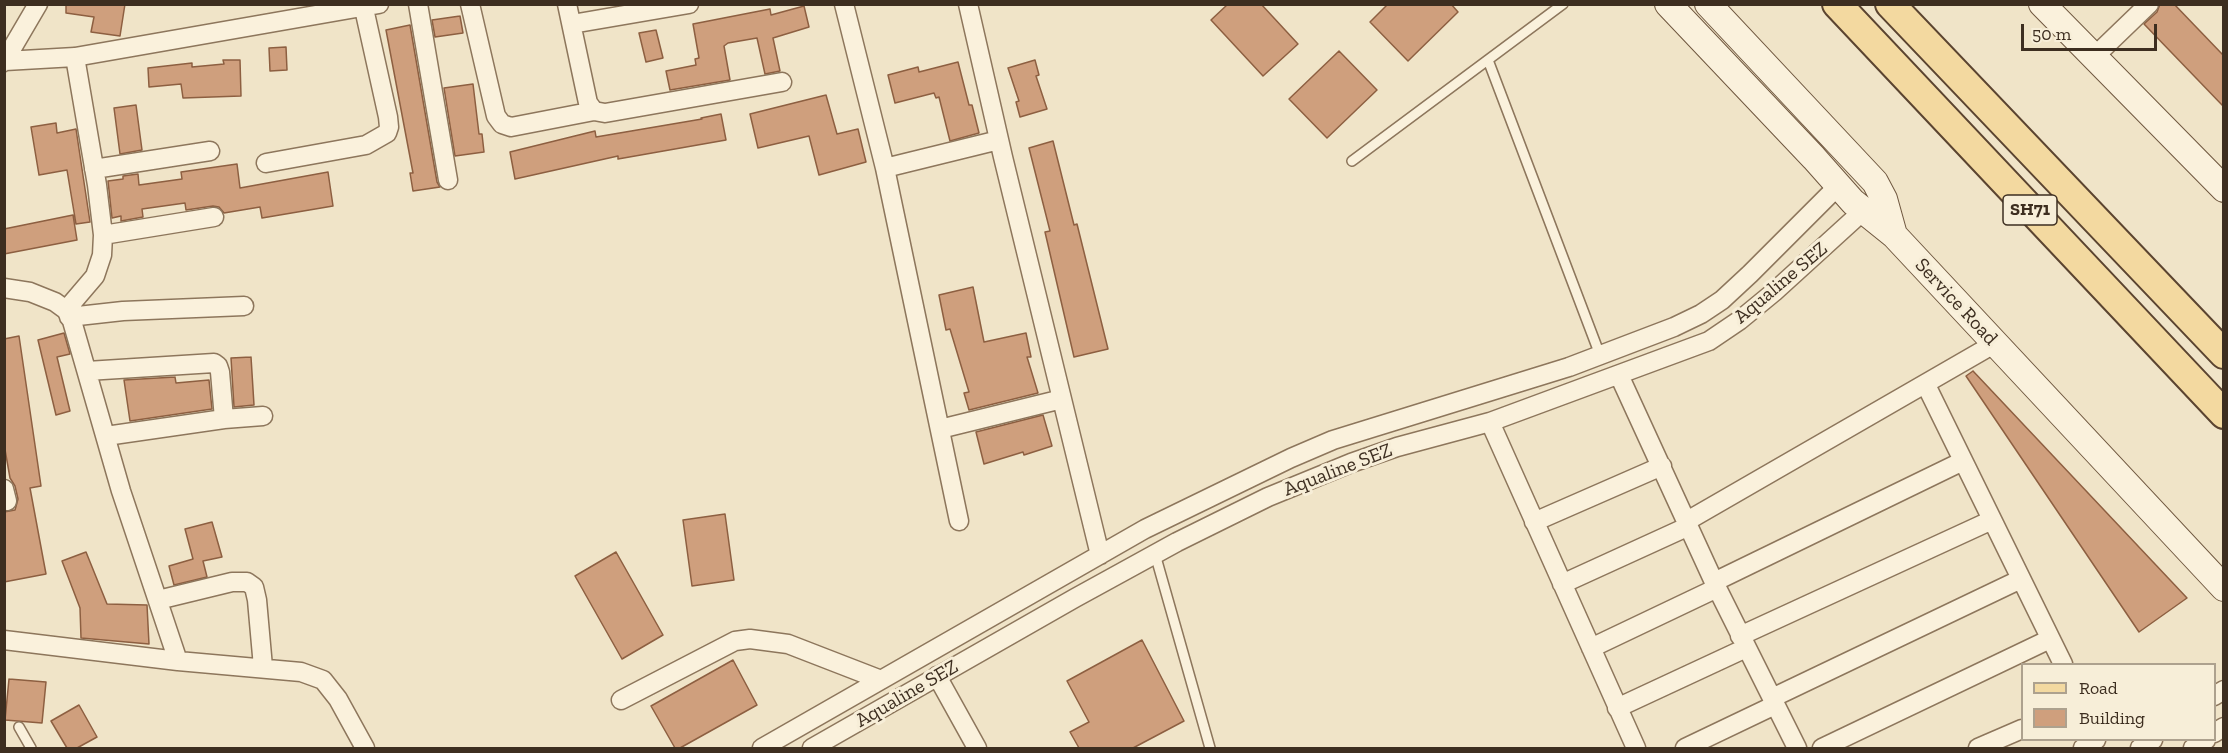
<!DOCTYPE html>
<html>
<head>
<meta charset="utf-8">
<style>
	body { margin:0 }
	#map { position:relative; width:2228px; height:753px; overflow:hidden; background:#f0e4c8; font-family:"Zilla Slab",serif }
	canvas { display:block }
	.frame { position:absolute; inset:0; border:6px solid #3d2e20; pointer-events:none }
	.legend { position:absolute; left:2021px; top:663px; width:195px; height:78px; box-sizing:border-box; background:#f7eed8; border:2px solid #ada18e; margin:0; padding:8px 10px; list-style:none; font-size:18px; color:#3d2e20 }
	.legend li { display:flex; align-items:center; gap:12px; height:30px }
	.legend b { width:30px; border:2px solid #ada18e }
	.scale { position:absolute; left:2021px; top:24px; width:136px; height:27px; box-sizing:border-box; border:3px solid #3d2e20; border-top:0; padding-left:8px; font-size:18px; line-height:21px; white-space:nowrap; color:#3d2e20; -webkit-text-stroke:4px #f7eed8; paint-order:stroke }
</style>
</head>
<body>
<div id="map">
<canvas width="2228" height="753"></canvas>
<div class="frame"></div>
<ul class="legend">
<li><b style="height:8px;background:#f3d9a0"></b>Road</li>
<li><b style="height:16px;background:#cf9f7d"></b>Building</li>
</ul>
<div class="scale">50 m</div>
</div>
<script>
const ctx = document.querySelector('canvas').getContext('2d');
ctx.lineJoin = 'round';
function paint(path, color) {
  ctx.fillStyle = color;
  ctx.fill(path, 'evenodd');
}
function poly(rows) {
  const path = new Path2D();
  for (const r of rows) {
    path.moveTo(r[0], r[1]);
    for (let i = 2; i < r.length; i += 2) path.lineTo(r[i], r[i + 1]);
  }
  return path;
}
function trace(path, color, width, dash) {
  ctx.strokeStyle = color;
  ctx.lineWidth = width;
  ctx.lineCap = dash ? 'butt' : 'round';
  ctx.setLineDash(dash || []);
  ctx.stroke(path);
}
function drawText(font, color, halo, rows, align = 'center') {
  ctx.font = font + ' "Zilla Slab",serif';
  ctx.lineWidth = 6;
  ctx.setLineDash([]);
  ctx.textBaseline = 'middle';
  ctx.strokeStyle = halo;
  ctx.fillStyle = color;
  for (const [text, x, y, turn = 0] of rows) {
    ctx.save();
    ctx.translate(x, y);
    ctx.rotate((+turn || 0) * Math.PI / 180);
    ctx.textAlign = isNaN(turn) ? turn : align;
    if (halo) ctx.strokeText(text, 0, 0);
    ctx.fillText(text, 0, 0);
    ctx.restore();
  }
}
const building = poly([
	[66,4,125,4,120,36,91,32,94,17,66,13,66,4],
	[1228,4,1261,4,1298,44,1263,76,1211,20,1228,4],
	[1388,4,1451,4,1458,12,1408,61,1370,22,1388,4],
	[2160,4,2174,4,2223,55,2223,106,2144,24,2157,12,2160,4],
	[804,6,809,27,773,38,780,71,765,74,757,38,728,43,724,46,730,80,670,90,666,71,696,65,695,59,699,58,693,24,770,9,771,15,804,6],
	[460,16,463,33,435,37,432,20,460,16],
	[410,25,437,182,440,187,413,191,410,173,413,173,386,30,410,25],
	[656,30,663,58,646,62,639,33,656,30],
	[286,47,287,70,270,71,269,48,286,47],
	[1339,51,1377,90,1327,138,1289,99,1339,51],
	[223,60,240,60,241,96,183,98,181,84,149,87,148,68,192,63,192,67,224,64,223,60],
	[1035,60,1039,75,1036,76,1047,109,1020,117,1016,102,1019,101,1008,68,1035,60],
	[958,62,969,105,972,105,979,133,950,141,939,97,936,98,934,93,895,103,888,75,918,67,919,72,958,62],
	[473,84,479,134,482,134,484,152,455,156,444,88,473,84],
	[826,95,837,134,858,129,866,162,819,175,809,136,758,148,750,114,826,95],
	[136,105,142,150,120,154,114,108,136,105],
	[721,114,726,140,618,159,618,156,515,179,510,152,595,131,596,137,702,119,701,118,721,114],
	[56,123,57,133,76,129,90,222,76,224,67,170,39,175,31,127,56,123],
	[1053,141,1074,225,1077,224,1108,349,1074,357,1045,232,1050,231,1029,148,1053,141],
	[237,164,240,188,328,172,333,206,262,218,260,207,224,213,219,207,213,206,186,210,185,203,142,209,143,217,121,221,121,216,112,218,108,181,123,179,123,176,138,174,139,185,182,179,181,172,237,164],
	[73,215,77,240,4,254,4,229,73,215],
	[973,287,984,342,1026,333,1031,357,1027,357,1038,393,969,410,964,393,969,392,950,329,946,330,939,295,973,287],
	[64,333,70,354,57,357,70,411,56,415,38,340,64,333],
	[19,336,41,486,30,488,46,574,4,582,4,512,15,510,18,499,15,486,10,478,4,444,4,339,19,336],
	[251,357,254,405,234,407,231,358,251,357],
	[1973,371,2187,598,2139,632,1966,376,1973,371],
	[175,377,176,383,209,380,212,409,130,421,124,380,175,377],
	[1043,415,1052,446,1024,455,1023,452,984,464,976,432,1043,415],
	[725,514,734,580,692,586,683,520,725,514],
	[212,522,222,557,203,561,207,577,174,585,169,566,193,559,185,529,212,522],
	[86,552,107,604,147,605,149,644,81,638,80,608,62,561,86,552],
	[616,552,663,635,622,659,575,576,616,552],
	[1142,640,1184,721,1133,748,1079,748,1070,732,1089,722,1067,681,1142,640],
	[733,660,757,705,680,748,675,748,651,706,733,660],
	[9,679,46,682,42,723,5,720,9,679],
	[79,705,97,737,77,748,67,748,51,721,79,705]
]);
const lane = poly([
	[1488,60,1600,355],
	[1352,161,1563,4],
	[1155,554,1210,748],
	[19,727,31,748]
]);
const street = poly([
	[418,4,448,180],
	[470,4,496,116,502,124,511,127,594,111],
	[567,4,588,103,594,111,605,113,782,82],
	[844,4,885,168],
	[968,4,1003,157,1100,555],
	[572,24,689,4],
	[2094,57,2149,4],
	[5,61,75,57,379,4],
	[4,62,38,4],
	[266,163,366,145,387,133,389,127,388,117,363,4],
	[94,169,210,151],
	[103,235,214,217],
	[4,288,30,292,55,302,66,310,72,321,121,491,178,661],
	[66,310,95,276,102,255,103,235,97,185,75,57],
	[69,317,123,311,244,306],
	[87,371,214,363,218,366,220,372,224,419],
	[1619,375,1714,582,1797,748],
	[1926,385,2063,664],
	[1490,422,1636,748],
	[940,429,1062,399],
	[106,436,224,419,263,416],
	[4,489,7,501],
	[959,521,885,168,999,140],
	[1687,521,1994,344],
	[1534,522,1662,466],
	[1714,582,1963,461],
	[1562,584,1689,526],
	[158,600,232,582,247,582,254,587,257,600,263,667],
	[1740,636,1992,520],
	[4,640,178,661,301,672,323,680,338,699,365,748],
	[1591,648,1717,588],
	[937,676,977,748],
	[2214,696,2224,690],
	[1772,698,2021,579],
	[621,700,735,641,750,639,788,644,881,680],
	[1617,708,1746,648],
	[2214,733,2224,727],
	[762,748,1145,529,1291,458,1333,440,1569,367,1674,327,1701,314,1722,300,1750,274,1838,186],
	[812,748,1075,598,1177,542,1268,497,1351,463,1397,447,1490,422,1709,341,1740,320,1774,292,1863,211],
	[1685,748,1775,705],
	[1822,748,2050,639],
	[1978,748,2022,729],
	[2083,748,2096,740],
	[2140,748,2153,740],
	[2193,748,2206,740]
]);
const secondary = poly([
	[1668,4,1814,158,1853,202,1894,235],
	[1708,4,1875,182,1884,199,1894,235,2224,588],
	[2042,4,2224,189]
]);
const primary = poly([
	[1837,4,2224,414],
	[1890,4,2224,354]
]);
const shields = [
	[2030,210,54]
];
const shieldNames = [
	["SH71",2030,210]
];
const streetNames = [
	["Aqualine SEZ",1781,283,-40],
	["Service Road",1956,302,47],
	["Aqualine SEZ",1338,470,-21],
	["Aqualine SEZ",907,694,-30]
];
paint(building, '#cf9f7d');
trace(building, '#8d5f41', 1.5);
trace(lane, '#8d765c', 12);
trace(street, '#8d765c', 21);
trace(secondary, '#6f573f', 28);
trace(primary, '#5b4430', 32);
trace(lane, '#faf1dc', 9);
trace(street, '#faf1dc', 18);
trace(secondary, '#faf1dc', 26);
trace(primary, '#f3d9a0', 28);
for (const [x, y, w] of shields) {
  const box = new Path2D();
  box.roundRect(x - w / 2, y - 15, w, 30, 4.5);
  ctx.fillStyle = '#f7eed8';
  ctx.fill(box);
  trace(box, '#3d2e20', 1.5);
}
drawText('bold 18px', '#3d2e20', null, shieldNames);
drawText('20px', '#3d2e20', '#f7eed8', streetNames);
</script>
</body>
</html>
